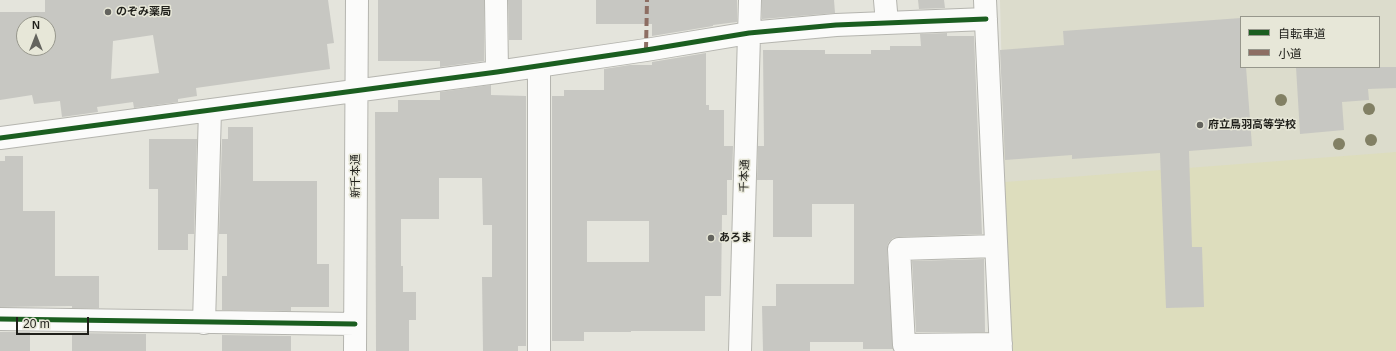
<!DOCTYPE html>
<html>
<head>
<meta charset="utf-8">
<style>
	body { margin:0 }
	#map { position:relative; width:1396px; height:351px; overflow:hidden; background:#e4e4dc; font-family:Helvetica,"Noto Sans JP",sans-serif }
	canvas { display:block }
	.legend { position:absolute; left:1240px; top:16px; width:140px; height:52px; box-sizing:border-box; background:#e7e7d8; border:1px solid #97978c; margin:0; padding:5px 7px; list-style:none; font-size:12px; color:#1f1f1a }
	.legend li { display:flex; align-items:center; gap:8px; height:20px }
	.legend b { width:20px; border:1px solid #97978c }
	.north { position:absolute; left:16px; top:16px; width:40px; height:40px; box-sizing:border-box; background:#e7e7d8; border:1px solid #97978c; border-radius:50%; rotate:0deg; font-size:11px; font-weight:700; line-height:16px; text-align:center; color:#1f1f1a }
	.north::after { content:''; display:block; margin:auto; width:14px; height:18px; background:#64645e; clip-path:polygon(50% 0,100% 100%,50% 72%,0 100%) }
	.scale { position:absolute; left:16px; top:317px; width:73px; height:18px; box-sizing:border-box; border:2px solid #1f1f1a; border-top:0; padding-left:5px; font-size:12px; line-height:14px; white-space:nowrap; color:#1f1f1a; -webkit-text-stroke:3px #e7e7d8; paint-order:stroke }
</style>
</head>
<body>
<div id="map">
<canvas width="1396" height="351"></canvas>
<ul class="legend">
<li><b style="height:5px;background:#1b5e20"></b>自転車道</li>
<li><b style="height:5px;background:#8d6e63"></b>小道</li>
</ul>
<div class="north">N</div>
<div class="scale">20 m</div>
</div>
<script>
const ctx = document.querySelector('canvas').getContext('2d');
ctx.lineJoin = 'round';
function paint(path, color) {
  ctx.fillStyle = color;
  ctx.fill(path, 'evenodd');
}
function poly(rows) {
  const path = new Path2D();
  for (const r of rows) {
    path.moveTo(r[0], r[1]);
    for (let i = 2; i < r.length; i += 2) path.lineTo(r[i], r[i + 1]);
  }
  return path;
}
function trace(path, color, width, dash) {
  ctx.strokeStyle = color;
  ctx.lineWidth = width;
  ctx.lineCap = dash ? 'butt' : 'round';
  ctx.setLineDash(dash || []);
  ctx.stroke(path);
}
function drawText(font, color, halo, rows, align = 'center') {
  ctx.font = font + ' Helvetica,"Noto Sans JP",sans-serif';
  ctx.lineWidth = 3;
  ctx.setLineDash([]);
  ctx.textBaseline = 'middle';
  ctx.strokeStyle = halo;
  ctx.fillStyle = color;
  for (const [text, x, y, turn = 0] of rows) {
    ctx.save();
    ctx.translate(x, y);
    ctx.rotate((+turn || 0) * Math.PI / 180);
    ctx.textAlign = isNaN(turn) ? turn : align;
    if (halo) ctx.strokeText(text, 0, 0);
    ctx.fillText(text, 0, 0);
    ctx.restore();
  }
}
const built = poly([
	[1000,0,1396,0,1396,351,1009,351],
	[1241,17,1379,17,1379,67,1241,67]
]);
const green = poly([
	[1396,152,1396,351,1009,351,1005,182]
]);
const building = poly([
	[45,0,328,0,334,43,327,44,330,69,196,88,197,96,178,99,178,102,134,108,133,102,97,107,98,112,62,117,60,101,34,104,32,95,0,100,0,12,45,12],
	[24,24,48,24,48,48,24,48],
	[153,35,159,73,111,79,113,41],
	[378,0,484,0,484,61,440,67,440,61,378,61],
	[508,0,522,0,522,40,509,40],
	[596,0,737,0,737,22,713,25,713,26,652,36,652,24,596,24],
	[762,0,834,0,835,13,762,19],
	[918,0,944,0,945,8,919,9],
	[1241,18,1241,67,1246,67,1252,146,1189,151,1192,247,1202,247,1204,307,1166,308,1160,153,1072,159,1072,155,1005,160,1000,50,1064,45,1063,31],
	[947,33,947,36,974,36,982,234,899,237,893,238,888,243,887,250,893,349,863,349,863,342,810,342,810,351,763,351,762,306,776,306,776,284,854,284,854,204,812,204,812,237,773,237,773,180,757,180,758,146,764,146,763,50,825,50,825,54,871,54,871,50,890,50,890,46,921,46,920,34],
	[706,53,706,105,709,105,709,110,724,110,724,146,733,146,732,180,727,180,727,215,722,215,721,296,705,296,705,331,631,331,631,332,584,332,584,341,552,341,552,96,564,96,564,90,604,90,604,69,630,65,652,65,652,62],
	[587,221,649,221,649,262,587,262],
	[1296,67,1396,67,1396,88,1368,89,1369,100,1342,102,1344,130,1300,134],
	[491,85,491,95,526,96,526,346,518,346,518,351,483,351,482,277,492,277,492,225,483,225,482,178,439,178,439,219,401,219,401,266,403,266,403,292,416,292,416,320,409,320,409,351,376,351,375,112,398,112,398,100,440,100,440,92],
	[228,127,253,127,253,181,317,181,317,264,329,264,329,307,291,307,291,311,222,310,222,276,227,276,227,234,219,234,222,139,228,139],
	[149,139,197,139,194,234,188,234,188,250,158,250,158,189,149,189],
	[5,156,23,156,23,211,55,211,55,276,99,276,99,308,72,308,72,306,0,307,0,161,5,161],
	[984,259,985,332,916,332,912,261],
	[0,332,30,332,30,351,0,351],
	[72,333,146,334,146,351,72,351],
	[222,335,291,336,291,351,222,351]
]);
const minor = poly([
	[496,0,497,72],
	[885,0,887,23],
	[985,0,1001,351],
	[539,66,539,351],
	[0,138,497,72,646,50,749,33,836,25,986,19],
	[996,246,899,249,904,345,1001,344],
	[0,319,355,324],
	[204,323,210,110],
	[355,351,357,0],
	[740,351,750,0]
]);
const quiet = poly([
	[646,50,647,0]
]);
const cycleway = poly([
	[0,138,497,72,646,50,749,33,836,25,986,19],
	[0,319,355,324]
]);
const trees = [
	[1281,100],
	[1369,109],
	[1371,140],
	[1339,144]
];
const markers = [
	[108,12,4,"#64645e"],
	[1200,125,4,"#64645e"],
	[711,238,4,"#64645e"]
];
const poiNames = [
	["のぞみ薬局",116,12],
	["府立鳥羽高等学校",1208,125],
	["あろま",719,238]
];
const streetNames = [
	["新千本通",356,176,-90],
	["千本通",745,176,-88]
];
paint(built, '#dcdccc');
paint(green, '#ddddbd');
paint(building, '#c7c7c2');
trace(minor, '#b5b5af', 24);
trace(minor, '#fbfbfa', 22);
trace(quiet, '#8d6e63', 4, [8, 4]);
trace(cycleway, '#1b5e20', 5);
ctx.fillStyle = '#828064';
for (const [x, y] of trees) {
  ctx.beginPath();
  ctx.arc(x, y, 6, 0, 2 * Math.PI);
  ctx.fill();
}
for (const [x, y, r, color] of markers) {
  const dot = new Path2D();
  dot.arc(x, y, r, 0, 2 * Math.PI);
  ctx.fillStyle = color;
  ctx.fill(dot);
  trace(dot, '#e7e7d8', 1.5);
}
drawText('bold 11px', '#1f1f1a', '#e7e7d8', poiNames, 'left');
drawText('11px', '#1f1f1a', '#e7e7d8', streetNames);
</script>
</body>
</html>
